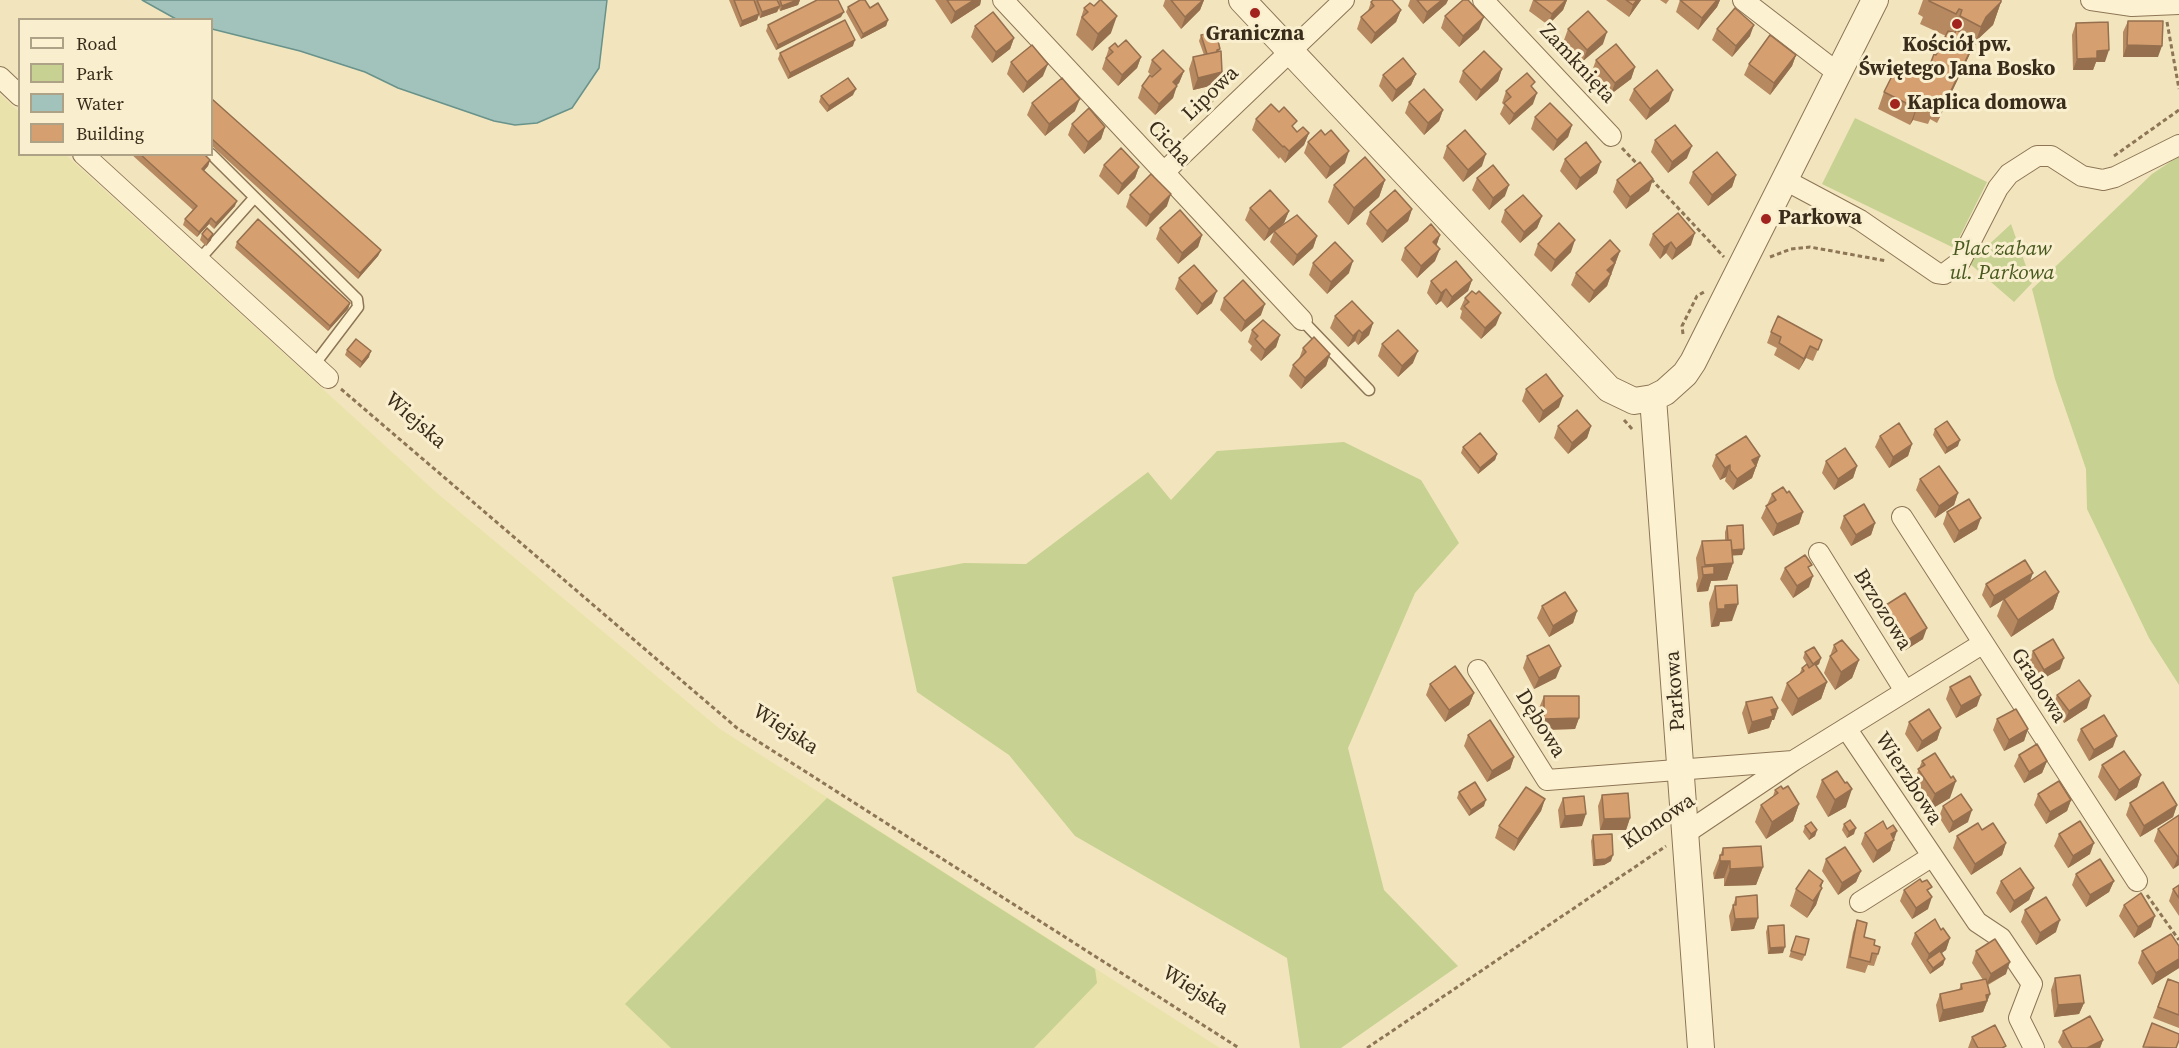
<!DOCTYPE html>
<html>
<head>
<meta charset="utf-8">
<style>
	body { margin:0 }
	#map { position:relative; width:2179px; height:1048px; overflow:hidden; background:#f2e5be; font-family:"Source Serif 4",serif }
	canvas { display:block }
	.legend { position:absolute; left:18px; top:18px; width:195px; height:138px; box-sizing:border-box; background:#f9efce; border:2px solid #ada186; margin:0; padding:8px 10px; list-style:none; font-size:18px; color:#3a2c1b }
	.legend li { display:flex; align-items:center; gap:12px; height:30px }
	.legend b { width:30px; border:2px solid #ada186 }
</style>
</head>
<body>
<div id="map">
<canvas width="2179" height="1048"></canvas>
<ul class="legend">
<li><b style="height:8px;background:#fcf2d2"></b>Road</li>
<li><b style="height:16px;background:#c7d191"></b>Park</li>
<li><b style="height:16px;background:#a2c3bb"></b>Water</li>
<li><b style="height:16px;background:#d59f70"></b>Building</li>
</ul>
</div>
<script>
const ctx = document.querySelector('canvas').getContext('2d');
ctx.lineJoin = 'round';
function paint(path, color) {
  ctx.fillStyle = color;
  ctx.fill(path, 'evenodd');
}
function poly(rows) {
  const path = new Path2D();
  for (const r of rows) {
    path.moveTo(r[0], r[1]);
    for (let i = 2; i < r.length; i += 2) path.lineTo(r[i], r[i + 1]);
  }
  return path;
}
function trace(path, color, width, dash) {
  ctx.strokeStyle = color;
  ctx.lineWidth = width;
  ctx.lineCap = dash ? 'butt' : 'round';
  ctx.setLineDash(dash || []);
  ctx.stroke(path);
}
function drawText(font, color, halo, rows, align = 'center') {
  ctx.font = font + ' "Source Serif 4",serif';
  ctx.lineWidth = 6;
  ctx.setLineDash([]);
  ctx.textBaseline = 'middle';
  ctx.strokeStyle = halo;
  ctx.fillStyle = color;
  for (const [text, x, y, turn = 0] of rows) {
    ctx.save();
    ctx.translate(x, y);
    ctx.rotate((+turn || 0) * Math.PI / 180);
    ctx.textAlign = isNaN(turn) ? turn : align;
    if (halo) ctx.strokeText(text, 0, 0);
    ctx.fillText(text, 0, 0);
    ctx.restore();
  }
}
const farmland = poly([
	[0,94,19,112,20,154,66,155,437,493,720,729,1220,1048,0,1048]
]);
const green = poly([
	[1855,118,1987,182,1954,248,1822,184],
	[2179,156,2179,685,2149,638,2087,509,2086,469,2055,379,2032,289,2152,174],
	[2011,224,2032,283,2014,302,1969,263],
	[1344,442,1421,480,1459,543,1415,593,1348,748,1384,890,1458,966,1341,1048,1300,1048,1287,958,1075,836,1009,755,917,692,892,577,964,563,1026,564,1148,472,1171,500,1217,451],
	[827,798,1095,969,1097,983,1034,1048,671,1048,625,1004]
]);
const water = poly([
	[142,0,607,0,599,68,572,108,537,123,515,125,494,121,398,88,365,72,300,51,212,29,212,20,176,19,142,0]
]);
const path = poly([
	[2167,22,2179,89],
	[1622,148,1640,167],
	[2114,156,2179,110],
	[1651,179,1724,257],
	[1770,257,1791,249,1810,247,1887,261],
	[1683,334,1682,326,1697,296,1704,292],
	[341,389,737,728,1239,1048],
	[1624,420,1633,430],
	[2147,895,2179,940],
	[1367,1048,1666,846]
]);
const service = poly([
	[211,154,357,299,358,307,314,365],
	[198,261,254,198],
	[1302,320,1369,390]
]);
const minor = poly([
	[1003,0,1302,320],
	[1483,0,1611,136],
	[1743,0,1839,74],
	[2091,0,2132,6,2179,4],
	[0,77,20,96],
	[83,154,328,378],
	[1163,173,1344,0],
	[1785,180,1860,220,1937,273,1944,274,1960,262,1998,188,2009,174,2037,156,2051,156,2082,176,2103,180,2115,177,2179,145],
	[1902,517,2137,881],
	[1819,553,1905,691],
	[1478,670,1547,780,1793,761],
	[1846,728,1977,922,2001,938,2032,984,2019,1018,2034,1048],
	[1686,833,1793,761,1982,644],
	[1860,902,1931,857]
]);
const tertiary = poly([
	[1242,0,1609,389,1634,401,1653,398,1665,392,1685,374,1693,362,1875,0],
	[1653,398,1701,1048]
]);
const wall = poly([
	[729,0,800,0,798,5,780,11,779,8,777,12,760,18,759,15,757,20,740,27],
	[935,0,981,0,980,5,951,24],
	[1165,0,1204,0,1200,10,1181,29,1163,6],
	[1410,0,1448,0,1446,4,1423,24,1408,6],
	[1533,0,1567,0,1563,10,1548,25,1529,11],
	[1606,0,1641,0,1629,17],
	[1660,0,1669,0,1666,4],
	[1680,0,1720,0,1717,7,1698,30,1676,12],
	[1923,0,2001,0,2001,2,1993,25,1978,39,1973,49,1972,49,1937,123,1930,119,1928,124,1913,120,1910,125,1878,109,1884,92,1908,69,1925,78,1946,36,1920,24,1923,17,1918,14],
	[1371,2,1401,10,1396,22,1371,44,1357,29,1361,17,1368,11],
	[848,7,870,8,888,20,886,26,861,39,846,12],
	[1084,8,1111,33,1092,51,1076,35],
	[1445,16,1479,29,1459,47,1441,28],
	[841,17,776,50,766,31,768,25],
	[2128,21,2158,57,2123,57,2123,32],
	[2076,23,2105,62,2096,62,2093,70,2073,70,2072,35],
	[975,26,1014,38,1010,49,992,63,971,37],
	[1568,29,1603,44,1583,61,1564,40],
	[1717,29,1750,36,1732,57,1712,40],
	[1201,35,1220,49,1219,51,1222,72,1218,84,1193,90,1189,69,1193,57,1204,55,1199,41],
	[853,46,788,79,778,59,780,53],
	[1109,48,1141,57,1137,68,1118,86,1102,69],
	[1796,55,1792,66,1770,95,1744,75,1749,64],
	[1152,60,1184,71,1179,83,1176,86,1173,98,1155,115,1138,98,1142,86,1153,77,1148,72],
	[1596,60,1635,67,1631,79,1611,94,1592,71],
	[1011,62,1043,76,1023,93,1007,74],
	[1502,69,1498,81,1476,101,1459,82,1463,71],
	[1416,74,1411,85,1392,102,1379,86,1383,75],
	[1533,88,1533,104,1509,125,1500,114,1504,105,1502,103,1506,91],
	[1634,89,1669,101,1646,120,1629,100],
	[853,95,827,112,819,102,821,96],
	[1203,95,1215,96,1213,102,1207,107,1200,101],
	[212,99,381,250,378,256,358,279,212,146],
	[1409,102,1443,110,1439,121,1424,135,1405,113],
	[1032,103,1075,111,1045,136,1027,115],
	[1535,117,1572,125,1568,137,1553,151,1531,129],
	[1256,119,1294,129,1297,132,1309,133,1304,145,1285,163,1280,157,1279,159,1252,130],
	[1072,124,1105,127,1101,139,1084,154,1068,135],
	[1655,140,1687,158,1668,173,1651,152],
	[1308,142,1345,163,1326,179,1304,153],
	[1447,146,1482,166,1463,182,1443,158],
	[131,154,204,154,210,160,208,166,204,171,235,206,214,229,209,224,197,237,183,225,185,219,193,210],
	[1565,159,1597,173,1576,190,1560,171],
	[1104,165,1139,167,1135,178,1118,195,1099,176],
	[1693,172,1736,175,1732,187,1708,206,1689,183],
	[1477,178,1505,196,1489,210,1472,190],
	[1653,179,1649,191,1626,209,1613,192,1617,180],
	[1385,180,1379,197,1348,225,1328,202,1334,185],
	[1130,195,1167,206,1146,227,1126,207],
	[1250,208,1289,211,1284,223,1279,228,1317,236,1313,248,1293,266,1270,242,1274,232,1264,241,1245,220],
	[1412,209,1408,221,1382,243,1366,224,1370,212],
	[1505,210,1542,216,1537,228,1520,243,1501,222],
	[1160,228,1202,235,1198,247,1178,264,1156,239],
	[202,234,211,240,206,246,200,240],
	[1653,234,1691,245,1672,260,1666,253,1660,259,1649,245],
	[1440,235,1436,246,1435,261,1417,278,1401,260,1405,248],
	[237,242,350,303,348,309,328,331,235,248],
	[1538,244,1571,252,1551,272,1534,255],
	[1620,251,1607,286,1589,303,1571,285,1576,273],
	[1313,263,1349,273,1327,294,1309,275],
	[1179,278,1212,303,1197,315,1175,289],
	[1472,280,1468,291,1447,308,1441,301,1436,305,1427,293,1431,281],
	[1224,298,1261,315,1241,332,1220,310],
	[1465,298,1496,325,1481,339,1460,318,1462,311,1460,309],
	[1335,316,1373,323,1369,335,1358,345,1355,341,1348,347,1330,328],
	[1252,330,1280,335,1276,347,1261,361,1250,350,1252,346,1248,342],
	[1771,332,1822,340,1813,361,1806,358,1799,370,1774,355,1777,348,1767,343],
	[1382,344,1413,363,1398,377,1378,356],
	[1303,348,1330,354,1326,366,1301,389,1289,376,1293,365,1299,359],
	[347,350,369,357,360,368,345,355],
	[1526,389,1559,407,1539,423,1522,401],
	[1558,426,1591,426,1587,438,1568,454,1554,438],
	[1935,429,1958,446,1945,454,1933,435],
	[1880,436,1912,444,1908,456,1889,468,1875,447],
	[1463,447,1497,454,1495,460,1478,474,1461,453],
	[1716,455,1760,456,1752,478,1733,490,1725,481,1726,477,1720,480,1712,466],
	[1826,461,1857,466,1853,478,1834,490,1822,473],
	[1920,479,1958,493,1954,505,1935,518,1916,490],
	[1787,493,1803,512,1799,524,1773,536,1761,518,1772,494],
	[1947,512,1977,529,1954,543,1943,524],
	[1844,516,1875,523,1871,535,1851,546,1840,528],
	[1727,526,1742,555,1732,555,1733,563,1727,580,1711,581,1708,591,1697,592,1696,584,1698,578,1696,558,1702,541,1725,541,1725,532],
	[1785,568,1810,570,1809,587,1793,598,1780,579],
	[2030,581,2059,592,2053,609,2011,637,1997,616,2003,600,1990,608,1982,595,1986,584],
	[1715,586,1732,621,1720,622,1719,626,1711,627,1709,603],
	[1886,605,1923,639,1904,651,1882,616],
	[1542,606,1577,611,1573,623,1549,637,1537,618],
	[1834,645,1859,660,1852,678,1835,690,1824,673],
	[2033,651,2060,669,2039,681,2028,663],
	[1805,652,1821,658,1819,664,1816,666,1827,682,1821,699,1792,716,1781,700,1787,683,1799,675,1802,668,1809,668,1803,658],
	[1527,656,1556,678,1534,689,1523,668],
	[1430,684,1474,693,1469,705,1445,722,1426,695],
	[1950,687,1977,706,1956,718,1946,699],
	[2057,695,2087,708,2064,723,2053,706],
	[1544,696,1579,718,1575,729,1540,730,1539,708],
	[1746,702,1778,708,1774,720,1772,720,1769,728,1748,734,1742,713],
	[1997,719,2028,729,2024,741,2004,751,1993,730],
	[1909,722,1941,728,1937,740,1917,752,1905,734],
	[2081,729,2113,747,2089,761,2077,740],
	[1468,735,1514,757,1510,769,1487,782,1464,746],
	[2019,755,2047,761,2042,773,2024,783,2014,766],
	[1922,761,1950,798,1928,811,1912,786],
	[2102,765,2141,775,2137,787,2115,801,2098,777],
	[1822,780,1846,807,1828,817,1816,797],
	[1783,789,1799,804,1793,821,1766,839,1755,822,1761,805,1773,796,1775,790],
	[1459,792,1484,806,1469,816,1457,798],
	[2038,794,2071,800,2067,811,2046,824,2034,805],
	[1602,795,1630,818,1626,830,1600,830,1598,806],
	[1563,798,1582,826,1560,828,1558,810],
	[1545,799,1541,811,1514,851,1495,838,1499,826],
	[2130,803,2177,805,2173,817,2140,837,2126,815],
	[1943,806,1968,822,1949,833,1939,817],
	[2179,815,2179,865,2173,869,2154,841,2158,829],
	[1844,824,1854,834,1847,838,1842,830],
	[1805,826,1817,830,1815,836,1809,840,1803,832],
	[1982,830,2006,843,2002,855,1971,875,1953,848,1957,836],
	[1865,833,1894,839,1890,851,1873,863,1861,844],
	[2059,834,2090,854,2068,868,2054,846],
	[1593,835,1611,861,1604,865,1593,866,1591,841],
	[1723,848,1763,867,1756,885,1724,886,1724,878,1714,879,1713,873],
	[1826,859,1861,871,1856,882,1838,895,1822,871],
	[2076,874,2114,881,2109,892,2086,907,2072,885],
	[1823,881,1816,905,1807,918,1790,906,1796,889],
	[2001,881,2034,888,2029,900,2010,913,1996,893],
	[1922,882,1929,893,1928,909,1912,919,1900,901,1904,890],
	[2179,885,2179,916,2169,901,2173,889],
	[1736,897,1758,918,1754,929,1731,931,1729,916],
	[2124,905,2151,927,2134,938,2119,916],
	[2025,910,2056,932,2036,945,2021,922],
	[1857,920,1864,937,1874,945,1878,954,1874,966,1868,965,1865,973,1846,968,1853,932],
	[1768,926,1783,953,1768,954,1766,932],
	[1941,930,1950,938,1946,950,1941,953,1945,959,1943,965,1930,974,1911,944,1915,933],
	[1796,936,1805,955,1802,961,1789,957],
	[2179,946,2179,968,2152,985,2138,963,2142,951],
	[1976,951,2006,974,1988,985,1990,994,1983,1012,1939,1022,1936,1005,1940,994,1959,990,1961,984,1983,980,1972,963],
	[2055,978,2084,1003,2079,1014,2054,1017,2051,990],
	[2168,979,2179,983,2179,1028,2153,1018],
	[2063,1031,2103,1040,2100,1048,2062,1048,2058,1042],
	[1972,1037,2005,1048,1968,1048]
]);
const shadedWall = poly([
	[797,0,800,0,798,5,780,11,782,6],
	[974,0,981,0,980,5,951,24,955,12],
	[1203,0,1204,0,1200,10,1181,29,1185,17],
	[1442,0,1448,0,1446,4,1423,24,1427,12],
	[1566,0,1567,0,1563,10,1548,25,1552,14],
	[1637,0,1641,0,1629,17,1633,5],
	[1717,0,1720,0,1717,7,1698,30,1702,18],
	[2001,2,1993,25,1978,39,1973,49,1981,27,1986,17],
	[780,6,777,12,760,18,762,12],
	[1401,10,1396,22,1371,44,1375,33],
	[844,12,841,17,776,50,778,45],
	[759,14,757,20,740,27,742,21],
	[1117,16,1111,33,1092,51,1098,34],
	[1484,17,1479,29,1459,47,1463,36],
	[888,20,886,26,861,39,863,34],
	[1754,25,1750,36,1732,57,1736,46],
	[1607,32,1603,44,1583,61,1587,50],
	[1014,38,1010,49,992,63,996,52],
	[1976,39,1969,56,1937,123,1944,105],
	[855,40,853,46,788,79,790,73],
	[2127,45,2162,46,2158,57,2123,57],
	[2109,50,2105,62,2096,62,2093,70,2073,70,2077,59,2097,51],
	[1796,55,1792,66,1770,95,1774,83],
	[1141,57,1137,68,1118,86,1122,75],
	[1048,64,1043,76,1023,93,1027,82],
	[1635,67,1631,79,1611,94,1615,83],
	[1502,69,1498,81,1476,101,1481,90],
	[1184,71,1179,83,1168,93,1173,82],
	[1222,72,1218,84,1193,90,1198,78],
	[1416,74,1411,85,1392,102,1396,90],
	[1177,86,1173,98,1155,115,1159,104],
	[856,89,853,95,827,112,829,106],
	[1673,90,1669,101,1646,120,1650,109],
	[1537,93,1533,104,1509,125,1514,114],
	[1215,96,1213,102,1207,107,1209,102],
	[1080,99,1075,111,1045,136,1049,124],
	[1919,102,1913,120,1910,125,1916,108],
	[1937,102,1930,119,1928,124,1934,107],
	[1443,110,1439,121,1424,135,1428,123],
	[1572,125,1568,137,1553,151,1557,140],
	[1105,127,1101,139,1084,154,1088,142],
	[1309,133,1304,145,1285,163,1289,151],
	[1692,146,1687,158,1668,173,1672,162],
	[1349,151,1345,163,1326,179,1330,167],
	[1486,154,1482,166,1463,182,1468,170],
	[210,160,208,166,200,175,202,169],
	[1601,162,1597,173,1576,190,1580,178],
	[1139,167,1135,178,1118,195,1122,184],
	[1736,175,1732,187,1708,206,1712,195],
	[1653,179,1649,191,1626,209,1630,197],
	[1385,180,1379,197,1348,225,1354,208],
	[1509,185,1505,196,1489,210,1493,198],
	[1171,194,1167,206,1146,227,1150,215],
	[237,201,235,206,214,229,216,223],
	[1412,209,1408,221,1382,243,1387,231],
	[1289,211,1284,223,1264,241,1269,229],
	[1542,216,1537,228,1520,243,1524,232],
	[211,218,209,224,197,237,199,232],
	[1695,233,1691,245,1672,260,1676,249],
	[213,234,211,240,206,246,208,240],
	[1202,235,1198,247,1178,264,1182,253],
	[1440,235,1436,247,1433,242],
	[1317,236,1313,248,1293,266,1297,255],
	[1575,240,1571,252,1551,272,1555,260],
	[1671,242,1666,253,1660,259,1664,247],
	[1440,249,1435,261,1417,278,1421,266],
	[381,250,378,256,358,279,360,273],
	[1620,251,1611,274,1603,282,1611,259],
	[1353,261,1349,273,1327,294,1331,282],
	[1611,274,1607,286,1589,303,1594,291],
	[1472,280,1468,291,1447,308,1452,297],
	[1446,289,1441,301,1436,305,1441,293],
	[1217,291,1212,303,1197,315,1202,304],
	[350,303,348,309,328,331,330,326],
	[1265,304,1261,315,1241,332,1245,321],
	[1501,313,1496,325,1481,339,1485,328],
	[1373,323,1369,335,1358,345,1362,333],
	[1359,330,1355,341,1348,347,1353,336],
	[1280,335,1276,347,1261,361,1265,350],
	[1810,346,1806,358,1799,370,1804,359],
	[371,351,369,357,360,368,362,362],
	[1418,351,1413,363,1398,377,1402,366],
	[1330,354,1326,366,1301,389,1305,378],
	[1563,396,1559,407,1539,423,1543,411],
	[1591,426,1587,438,1568,454,1572,443],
	[1960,440,1958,446,1945,454,1947,448],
	[1912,444,1908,456,1889,468,1893,457],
	[1497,454,1495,460,1478,474,1480,468],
	[1760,456,1752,478,1733,490,1737,479,1752,460],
	[1730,465,1726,477,1720,480,1725,468],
	[1857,466,1853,478,1834,490,1838,479],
	[1958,493,1954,505,1935,518,1939,506],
	[1803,512,1799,524,1773,536,1777,524],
	[1981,518,1977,529,1954,543,1959,531],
	[1875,523,1871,535,1851,546,1856,535],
	[1744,549,1742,555,1726,556,1728,550],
	[1733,563,1727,580,1711,581,1708,591,1697,592,1703,575,1703,571,1705,565],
	[2033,573,2029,584,1990,608,1994,596],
	[1813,576,1809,587,1793,598,1797,586],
	[2059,592,2053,609,2011,637,2018,620],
	[1738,604,1732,621,1720,622,1719,626,1711,627,1717,609,1725,605],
	[1577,611,1573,623,1549,637,1553,626],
	[1927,628,1923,639,1904,651,1908,640],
	[1821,658,1819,664,1811,670,1813,664],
	[2064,658,2060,669,2039,681,2044,670],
	[1859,660,1852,678,1835,690,1841,672],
	[1561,666,1556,678,1534,689,1539,678],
	[1827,682,1821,699,1792,716,1798,699],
	[1474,693,1469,705,1445,722,1449,710],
	[1981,695,1977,706,1956,718,1961,706],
	[2091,696,2087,708,2064,723,2069,711],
	[1778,708,1774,720,1772,720,1769,728,1748,734,1752,722,1771,710],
	[1579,718,1575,729,1540,730,1544,719],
	[1941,728,1937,740,1917,752,1922,741],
	[2028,729,2024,741,2004,751,2009,740],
	[2117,736,2113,747,2089,761,2094,750],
	[1514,757,1510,769,1487,782,1492,771],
	[2047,761,2042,773,2024,783,2029,772],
	[2141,775,2137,787,2115,801,2119,790],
	[1956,781,1950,798,1928,811,1935,794],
	[1852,789,1846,807,1828,817,1835,800],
	[1545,799,1541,811,1514,851,1518,839],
	[1486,800,1484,806,1469,816,1471,810],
	[2071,800,2067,811,2046,824,2050,812],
	[1799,804,1793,821,1766,839,1772,822],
	[2177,805,2173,817,2140,837,2144,826],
	[1972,810,1968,822,1949,833,1953,822],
	[1586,814,1582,826,1560,828,1565,816],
	[1630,818,1626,830,1600,830,1604,819],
	[1856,828,1854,834,1847,838,1849,832],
	[1817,830,1815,836,1809,840,1811,834],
	[1897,831,1890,851,1873,863,1877,851,1891,834],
	[2006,843,2002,855,1971,875,1975,864],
	[2094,843,2090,854,2068,868,2073,856],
	[1613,855,1611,861,1604,865,1593,866,1595,860],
	[2179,856,2179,865,2173,869,2178,857],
	[1720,861,1730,861,1724,878,1714,879],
	[1763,867,1756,885,1724,886,1730,869],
	[1861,871,1856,882,1838,895,1842,883],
	[1823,881,1819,894,1822,888,1816,905,1807,918,1820,886],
	[2114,881,2109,892,2086,907,2090,895],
	[2034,888,2029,900,2010,913,2014,901],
	[1932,897,1928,909,1912,919,1916,908],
	[2155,916,2151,927,2134,938,2138,927],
	[1758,918,1754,929,1731,931,1735,919],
	[2060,920,2056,932,2036,945,2040,933],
	[1950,938,1946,950,1929,963,1927,960,1929,954],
	[1785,947,1783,953,1768,954,1770,948],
	[1945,959,1943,965,1930,974,1933,968],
	[2179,959,2179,968,2152,985,2156,973],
	[2010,962,2006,974,1986,985,1991,974],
	[1990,994,1983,1012,1939,1022,1943,1010],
	[2084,1003,2079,1014,2054,1017,2058,1005],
	[2103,1040,2100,1048,2087,1048]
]);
const building = poly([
	[734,0,754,0,759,14,742,21,734,0],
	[757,0,777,0,780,6,762,12,757,0],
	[780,0,797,0,782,6,780,0],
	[817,0,838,0,844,12,778,45,768,25,817,0],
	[860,0,865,0,870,8,878,3,888,20,863,34,848,7,860,0],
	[947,0,974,0,955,12,947,0],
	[1100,0,1101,0,1117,16,1098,34,1082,17,1088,12,1084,8,1090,3,1094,6,1100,0],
	[1171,0,1203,0,1185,17,1171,0],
	[1373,0,1392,0,1401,10,1375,33,1361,17,1374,6,1371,2,1373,0],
	[1417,0,1442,0,1427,12,1417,0],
	[1463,0,1468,0,1484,17,1463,36,1445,16,1463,0],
	[1534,0,1566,0,1552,14,1534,0],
	[1626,0,1637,0,1633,5,1626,0],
	[1680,0,1717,0,1702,18,1680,0],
	[1929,0,2001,0,2001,2,1986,17,1981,27,1960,16,1962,10,1959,9,1956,14,1929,1,1929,0],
	[1735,8,1754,25,1736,46,1717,29,1735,8],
	[1588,11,1607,32,1587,50,1568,29,1588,11],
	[993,12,1014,38,996,52,975,26,993,12],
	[845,20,855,40,790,73,780,53,845,20],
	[2128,21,2163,21,2162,46,2127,45,2128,21],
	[2108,22,2109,50,2097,51,2097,58,2077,59,2076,23,2108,22],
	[1956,30,1976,39,1944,105,1937,102,1934,107,1919,102,1916,108,1884,92,1898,64,1908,69,1911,65,1917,67,1915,72,1925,78,1934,54,1936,55,1948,31,1955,33,1956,30],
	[1216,32,1220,49,1217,50,1217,52,1207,54,1201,35,1216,32],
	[1770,35,1796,55,1774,83,1749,64,1770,35],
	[1126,40,1141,57,1122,75,1106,58,1113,52,1109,48,1115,43,1118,47,1126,40],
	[1616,44,1635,67,1615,83,1596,60,1616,44],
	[1032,45,1048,64,1027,82,1011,62,1032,45],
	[1163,50,1184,71,1173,82,1177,86,1159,104,1142,86,1150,75,1152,77,1161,69,1152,60,1163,50],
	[1221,51,1222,72,1198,78,1193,57,1221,51],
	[1484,51,1502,69,1481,90,1463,71,1484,51],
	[1403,58,1416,74,1396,90,1383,75,1403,58],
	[1657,70,1673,90,1650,109,1634,89,1657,70],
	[1527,73,1535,82,1531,86,1537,93,1514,114,1504,103,1511,97,1506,91,1527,73],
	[848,78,856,89,829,106,821,96,848,78],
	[1062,78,1080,99,1049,124,1032,103,1062,78],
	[1208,89,1215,96,1209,102,1203,95,1208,89],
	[1424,89,1443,110,1428,123,1409,102,1424,89],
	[212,99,381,250,360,273,212,139,212,99],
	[1550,103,1572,125,1557,140,1535,117,1550,103],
	[1271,104,1279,112,1284,107,1297,121,1292,126,1297,132,1303,127,1309,133,1289,151,1284,146,1283,147,1256,119,1271,104],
	[1089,108,1105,127,1088,142,1072,124,1089,108],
	[1675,125,1692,146,1672,162,1655,140,1675,125],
	[1321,130,1325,135,1331,130,1349,151,1330,167,1308,142,1321,130],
	[1465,130,1486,154,1468,170,1447,146,1465,130],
	[1586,142,1601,162,1580,178,1565,159,1586,142],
	[1121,148,1139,167,1122,184,1104,165,1121,148],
	[1717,152,1736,175,1712,195,1693,172,1717,152],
	[140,154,204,154,210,160,202,169,237,201,216,223,211,218,199,232,185,219,197,206,140,154],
	[1365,157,1385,180,1354,208,1334,185,1365,157],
	[1640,162,1653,179,1630,197,1617,180,1640,162],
	[1493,165,1509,185,1493,198,1477,178,1493,165],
	[1151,174,1171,194,1150,215,1130,195,1151,174],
	[1270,190,1289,211,1269,229,1250,208,1270,190],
	[1395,190,1412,209,1387,231,1370,212,1395,190],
	[1523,195,1542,216,1524,232,1505,210,1523,195],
	[1180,210,1202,235,1182,253,1160,228,1180,210],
	[1678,213,1695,233,1676,249,1671,242,1664,247,1653,234,1678,213],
	[1297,215,1317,236,1297,255,1274,231,1297,215],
	[258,219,350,303,330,326,237,242,258,219],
	[1559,223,1575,240,1555,260,1538,244,1559,223],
	[1431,224,1440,235,1433,242,1440,249,1421,266,1405,248,1431,224],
	[207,228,213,234,208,240,202,234,207,228],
	[1610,240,1620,251,1611,259,1615,263,1607,270,1611,274,1594,291,1576,273,1610,240],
	[1335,242,1353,261,1331,282,1313,263,1335,242],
	[1456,261,1472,280,1452,297,1446,289,1441,293,1431,281,1456,261],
	[1194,265,1217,291,1202,304,1179,278,1194,265],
	[1243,280,1265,304,1245,321,1224,298,1243,280],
	[1472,291,1476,294,1479,291,1501,313,1485,328,1464,306,1469,302,1465,298,1472,291],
	[1352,301,1373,323,1362,333,1359,330,1353,336,1335,316,1352,301],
	[1778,316,1822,340,1818,350,1810,346,1804,359,1779,343,1781,337,1771,332,1778,316],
	[1263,320,1280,335,1265,350,1255,339,1258,336,1252,330,1263,320],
	[1398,330,1418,351,1402,366,1382,344,1398,330],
	[1314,337,1330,354,1305,378,1293,365,1306,352,1303,348,1314,337],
	[356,339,371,351,362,362,347,350,356,339],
	[1546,374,1563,396,1543,411,1526,389,1546,374],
	[1577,410,1591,426,1572,443,1558,426,1577,410],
	[1947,421,1960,440,1947,448,1935,429,1947,421],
	[1899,423,1912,444,1893,457,1880,436,1899,423],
	[1480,433,1497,454,1480,468,1463,447,1480,433],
	[1746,436,1760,456,1752,460,1756,466,1737,479,1730,470,1730,465,1725,468,1716,455,1746,436],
	[1845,448,1857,466,1838,479,1826,461,1845,448],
	[1939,466,1958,493,1939,506,1920,479,1939,466],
	[1783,487,1787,493,1789,491,1803,512,1777,524,1766,506,1776,500,1772,494,1783,487],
	[1969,499,1981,518,1959,531,1947,512,1969,499],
	[1864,504,1875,523,1856,535,1844,516,1864,504],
	[1743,525,1744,549,1732,550,1731,540,1728,540,1727,526,1743,525],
	[1731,540,1733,563,1705,565,1702,541,1731,540],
	[1805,555,1812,565,1808,567,1813,576,1797,586,1785,568,1805,555],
	[2025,560,2033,573,1994,596,1986,584,2025,560],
	[1714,566,1714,574,1703,575,1702,567,1714,566],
	[2045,571,2059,592,2018,620,2004,599,2045,571],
	[1737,585,1738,604,1725,605,1725,609,1717,609,1715,586,1737,585],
	[1565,592,1577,611,1553,626,1542,606,1565,592],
	[1905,593,1927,628,1908,640,1886,605,1905,593],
	[2053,639,2064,658,2044,670,2033,651,2053,639],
	[1842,640,1859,660,1841,672,1830,656,1837,651,1834,645,1842,640],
	[1549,645,1561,666,1539,678,1527,656,1549,645],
	[1814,647,1821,658,1813,664,1805,652,1814,647],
	[1807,664,1809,668,1815,664,1827,682,1798,699,1787,683,1804,671,1802,668,1807,664],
	[1455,666,1474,693,1449,710,1430,684,1455,666],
	[1970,676,1981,695,1961,706,1950,687,1970,676],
	[2079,680,2091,696,2069,711,2057,695,2079,680],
	[1544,696,1579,696,1579,718,1544,719,1544,696],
	[1772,697,1778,708,1771,710,1773,716,1752,722,1746,702,1772,697],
	[1929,709,1941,728,1922,741,1909,722,1929,709],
	[2016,709,2028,729,2009,740,1997,719,2016,709],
	[2104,715,2117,736,2094,750,2081,729,2104,715],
	[1490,720,1514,757,1492,771,1468,735,1490,720],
	[2037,744,2047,761,2029,772,2019,755,2037,744],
	[2124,751,2141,775,2119,790,2102,765,2124,751],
	[1935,753,1951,778,1953,776,1956,781,1935,794,1918,769,1925,765,1922,761,1935,753],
	[1837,771,1845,783,1847,782,1852,789,1835,800,1822,780,1837,771],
	[2059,781,2071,800,2050,812,2038,794,2059,781],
	[1475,782,1486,800,1471,810,1459,792,1475,782],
	[2163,782,2177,805,2144,826,2130,803,2163,782],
	[1781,786,1783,789,1788,786,1799,804,1772,822,1761,805,1778,793,1775,790,1781,786],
	[1526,787,1545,799,1518,839,1499,826,1526,787],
	[1628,793,1630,818,1604,819,1602,795,1628,793],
	[1961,794,1972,810,1953,822,1943,806,1961,794],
	[1584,796,1586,814,1565,816,1563,798,1584,796],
	[2179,815,2179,856,2178,857,2158,829,2179,815],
	[1850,820,1856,828,1849,832,1844,824,1850,820],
	[1883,821,1887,829,1893,825,1897,831,1891,834,1894,840,1877,851,1865,833,1883,821],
	[2080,821,2094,843,2073,856,2059,834,2080,821],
	[1811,822,1817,830,1811,834,1805,826,1811,822],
	[1978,823,1982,830,1993,823,2006,843,1975,864,1957,836,1978,823],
	[1612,834,1613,855,1606,859,1595,860,1593,835,1612,834],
	[1761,846,1763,867,1730,869,1730,861,1720,861,1720,855,1723,855,1723,848,1761,846],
	[1845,847,1861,871,1842,883,1826,859,1845,847],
	[2100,859,2114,881,2090,895,2076,874,2100,859],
	[2020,868,2034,888,2014,901,2001,881,2020,868],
	[1809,870,1823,881,1820,886,1822,888,1813,901,1796,889,1809,870],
	[1920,879,1922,882,1927,880,1932,887,1927,890,1932,897,1916,908,1904,890,1920,879],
	[2179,885,2179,898,2173,889,2179,885],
	[2141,893,2155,916,2138,927,2124,905,2141,893],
	[1757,895,1758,918,1735,919,1733,905,1736,905,1736,897,1757,895],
	[2046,897,2060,920,2040,933,2025,910,2046,897],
	[1935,919,1941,930,1943,928,1950,938,1929,954,1915,933,1935,919],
	[1857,920,1867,923,1864,937,1875,940,1874,945,1880,947,1878,954,1872,953,1870,962,1850,957,1857,920],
	[1784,925,1785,947,1770,948,1768,926,1784,925],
	[2171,934,2179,946,2179,959,2156,973,2142,951,2171,934],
	[1796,936,1809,939,1805,955,1791,951,1796,936],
	[1995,939,2010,962,1991,974,1976,951,1995,939],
	[1940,951,1945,959,1933,968,1927,960,1940,951],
	[2080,975,2084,1003,2058,1005,2055,978,2080,975],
	[1986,979,1990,994,1986,995,1987,1001,1943,1010,1940,994,1962,989,1961,984,1986,979],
	[2168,979,2179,983,2179,1015,2158,1007,2168,979],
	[2090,1016,2103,1040,2087,1048,2072,1048,2063,1031,2090,1016],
	[2152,1023,2179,1034,2179,1040,2176,1048,2143,1047,2152,1023],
	[1995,1025,2006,1046,2002,1048,1978,1048,1972,1037,1995,1025]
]);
const markers = [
	[1255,13,6,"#a2241e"],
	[1957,24,6,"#a2241e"],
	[1895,104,6,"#a2241e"],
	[1766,219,6,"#a2241e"]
];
const poiNames = [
	["Graniczna",1255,35],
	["Kościół pw.",1957,46],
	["Świętego Jana Bosko",1957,70],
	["Kaplica domowa",1907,104,"left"],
	["Parkowa",1778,219,"left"]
];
const streetNames = [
	["Zamknięta",1577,64,47],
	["Lipowa",1211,94,-44],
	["Cicha",1169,144,47],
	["Wiejska",415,421,41],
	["Brzozowa",1882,610,58],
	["Grabowa",2038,686,57],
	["Parkowa",1676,691,-94],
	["Dębowa",1540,724,58],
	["Wiejska",785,730,33],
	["Wierzbowa",1908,779,57],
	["Klonowa",1659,822,-34],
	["Wiejska",1195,991,32]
];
const parkNames = [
	["Plac zabaw",2002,250],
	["ul. Parkowa",2002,274]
];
paint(farmland, '#e9e2aa');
paint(green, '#c7d191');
paint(water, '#a2c3bb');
trace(water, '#68928a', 1.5);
trace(service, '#8d7555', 13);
trace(minor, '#8d7555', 22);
trace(tertiary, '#8d7555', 28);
trace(path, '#8d7555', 3, [4.5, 3]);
trace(service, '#fcf2d2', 10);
trace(minor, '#fcf2d2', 20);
trace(tertiary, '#fcf2d2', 26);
paint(wall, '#b78960');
paint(shadedWall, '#956f4e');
paint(building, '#d59f70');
trace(building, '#956f4e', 1.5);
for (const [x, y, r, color] of markers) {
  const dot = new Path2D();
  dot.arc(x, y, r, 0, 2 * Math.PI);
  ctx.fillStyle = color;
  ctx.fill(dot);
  trace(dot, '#f9efce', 2);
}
drawText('bold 21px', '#3a2c1b', '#f9efce', poiNames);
drawText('21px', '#3a2c1b', '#f9efce', streetNames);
drawText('italic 21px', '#48591f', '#f9efce', parkNames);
</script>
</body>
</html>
